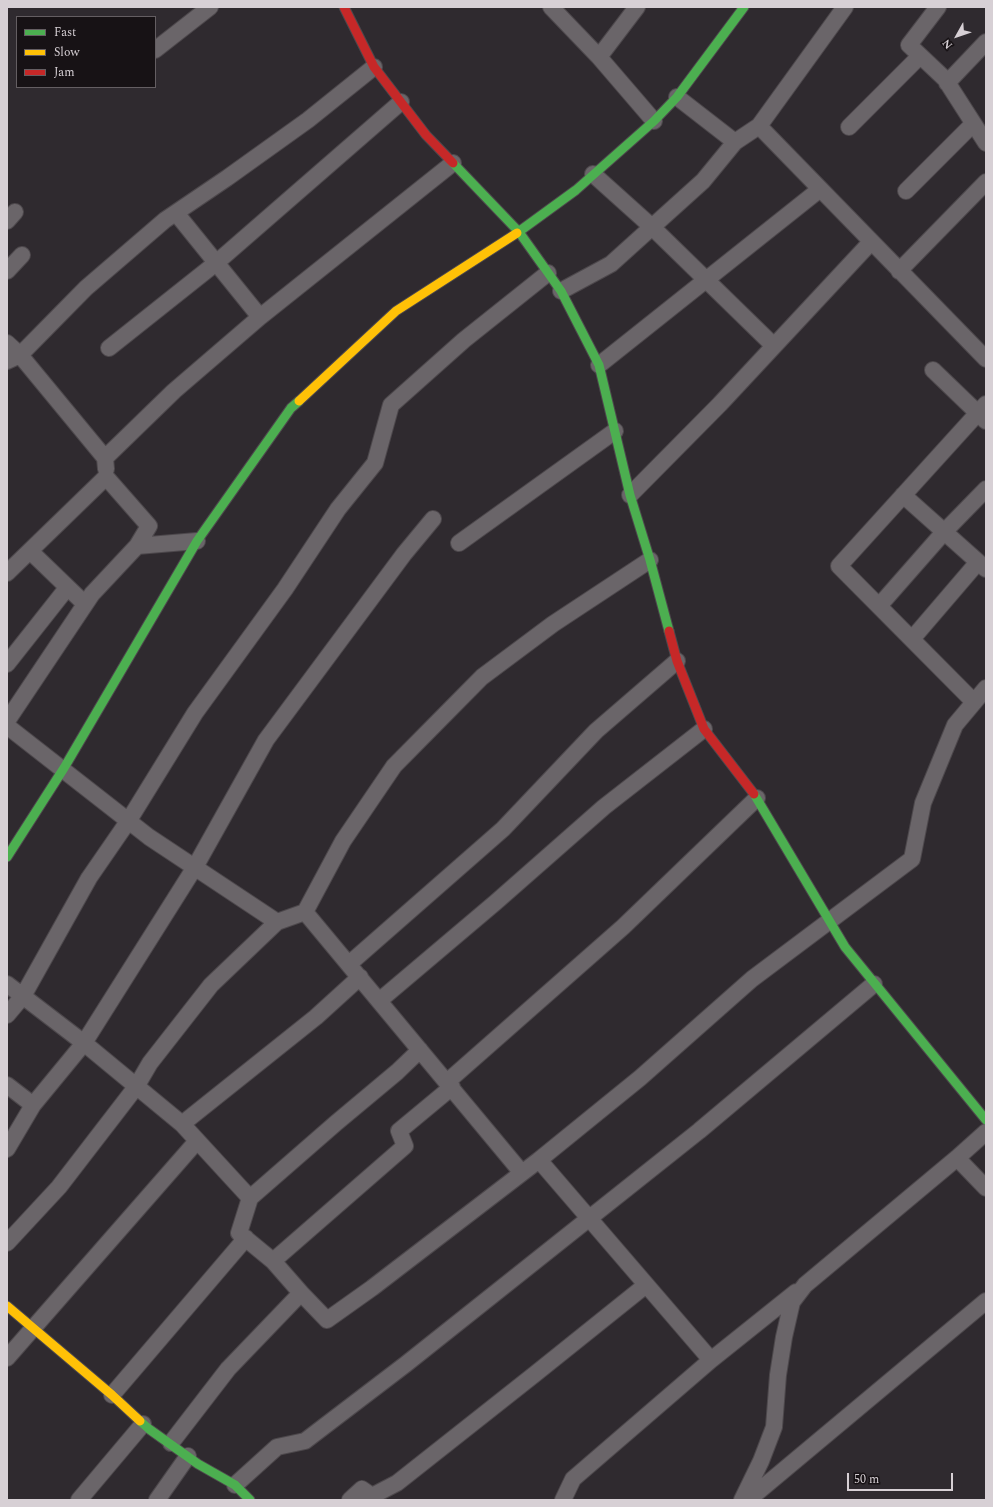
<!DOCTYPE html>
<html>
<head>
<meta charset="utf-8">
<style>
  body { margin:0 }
  #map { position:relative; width:993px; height:1507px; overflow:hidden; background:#2f2a2f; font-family:Spectral,serif }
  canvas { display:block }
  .frame { position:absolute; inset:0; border:8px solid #d7d0d5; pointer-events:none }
  .legend { position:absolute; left:16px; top:16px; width:140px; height:72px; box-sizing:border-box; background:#171215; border:1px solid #645e62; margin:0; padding:5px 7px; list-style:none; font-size:12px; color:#d7d0d5 }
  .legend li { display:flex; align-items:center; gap:8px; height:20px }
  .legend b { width:20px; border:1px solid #645e62 }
  .north { position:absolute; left:937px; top:16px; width:40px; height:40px; -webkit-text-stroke:3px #171215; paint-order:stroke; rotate:230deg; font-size:11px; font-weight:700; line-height:16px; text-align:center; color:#d7d0d5 }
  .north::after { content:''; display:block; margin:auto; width:14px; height:18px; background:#d7d0d5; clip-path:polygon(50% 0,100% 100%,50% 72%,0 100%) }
  .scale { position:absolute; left:847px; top:1473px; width:106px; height:18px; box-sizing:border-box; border:2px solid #d7d0d5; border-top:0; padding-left:5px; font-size:12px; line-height:14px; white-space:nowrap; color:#d7d0d5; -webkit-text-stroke:3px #171215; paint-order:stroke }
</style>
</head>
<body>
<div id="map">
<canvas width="993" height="1507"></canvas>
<div class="frame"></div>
<ul class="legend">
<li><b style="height:5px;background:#4caf50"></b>Fast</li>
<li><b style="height:5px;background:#ffc107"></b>Slow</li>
<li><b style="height:5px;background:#c62828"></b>Jam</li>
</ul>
<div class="north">N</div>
<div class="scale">50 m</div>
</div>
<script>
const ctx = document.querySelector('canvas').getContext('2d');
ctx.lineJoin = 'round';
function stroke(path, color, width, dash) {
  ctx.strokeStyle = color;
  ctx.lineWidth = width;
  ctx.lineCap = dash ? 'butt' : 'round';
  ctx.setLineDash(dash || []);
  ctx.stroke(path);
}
const street = new Path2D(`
  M551,7L599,57L654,121
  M938,7L909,45L945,79L986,143
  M155,50L210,7
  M599,57L637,7
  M947,83L986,42
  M677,97L735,142L759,126L986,359
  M759,126L845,7
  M849,127L920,56
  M593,174L652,227L774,346
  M906,191L973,124
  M176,213L260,317
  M7,221L15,212
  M7,271L22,255
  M899,271L986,182
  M561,291L611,264L703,181L735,142
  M7,343L20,355L105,458L106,469
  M109,348L216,263L401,102
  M7,361L20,355L86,288L165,220L227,178L308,120L374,67
  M599,365L819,190
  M933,370L986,421
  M105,458L174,391L260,317L453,163
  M630,495L720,404L871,242
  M903,495L986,569
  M459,543L615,431
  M30,551L85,604
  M7,573L106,477L149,526L137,546
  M879,606L944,532L986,489
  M912,639L978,562
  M7,664L67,588
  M974,702L839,566L986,404
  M7,721L92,594L137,546L197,541
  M7,726L149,837L277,922L305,912L522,1173L539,1160L711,1360
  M305,912L343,841L394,766L482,677L553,624L650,560
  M349,964L503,829L596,731L677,661
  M7,984L84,1043L182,1124L250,1198
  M379,1001L496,902L604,807L704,729
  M7,1015L23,996L89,878L129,820L195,713L285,589L338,509L375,463L391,405L464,340L548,273
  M447,1082L623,927L757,798
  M7,1085L33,1105
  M182,1124L316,1017L360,977
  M7,1149L33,1105L84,1043L195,867L266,740L404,554L433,519
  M957,1158L986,1188
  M539,1160L640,1078L752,979L912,859L923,803L955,725L986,688
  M7,1243L59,1187L136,1087L150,1063L211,985L277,922
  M273,1261L239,1233L250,1198L336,1123L397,1072L420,1050
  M301,1293L273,1261L405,1146L399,1131L452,1087
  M7,1358L197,1141
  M112,1395L246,1238
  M171,1443L228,1369L301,1293L327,1320L372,1288L522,1173
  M235,1485L277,1447L305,1441L406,1364L699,1131L874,984
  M79,1500L143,1424
  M157,1500L188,1456
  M350,1500L362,1489L372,1496L397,1483L535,1374L646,1285
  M563,1500L573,1479L711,1360L796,1292
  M742,1500L761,1461L774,1427L778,1375L784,1337L792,1302L805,1285L957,1158L986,1132
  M748,1500L986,1301`);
const fast = new Path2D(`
  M453,163L519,232L561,291L599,365L630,495L650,560L669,631
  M517,233L576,190L654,121L677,97L744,7
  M754,794L845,947L986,1120
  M7,857L64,768L197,541L291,408L299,401
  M140,1421L149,1429L198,1464L235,1485L250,1500`);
const slow = new Path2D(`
  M299,401L396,311L517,233
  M7,1306L112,1395L140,1421`);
const jam = new Path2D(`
  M344,7L374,67L426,135L453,163
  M669,631L677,661L704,729L754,794`);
stroke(street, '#4d484c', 18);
stroke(fast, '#4d484c', 11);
stroke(slow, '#4d484c', 11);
stroke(jam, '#4d484c', 11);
stroke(street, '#6a6569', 16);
stroke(fast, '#4caf50', 9);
stroke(slow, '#ffc107', 9);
stroke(jam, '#c62828', 9);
</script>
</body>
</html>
